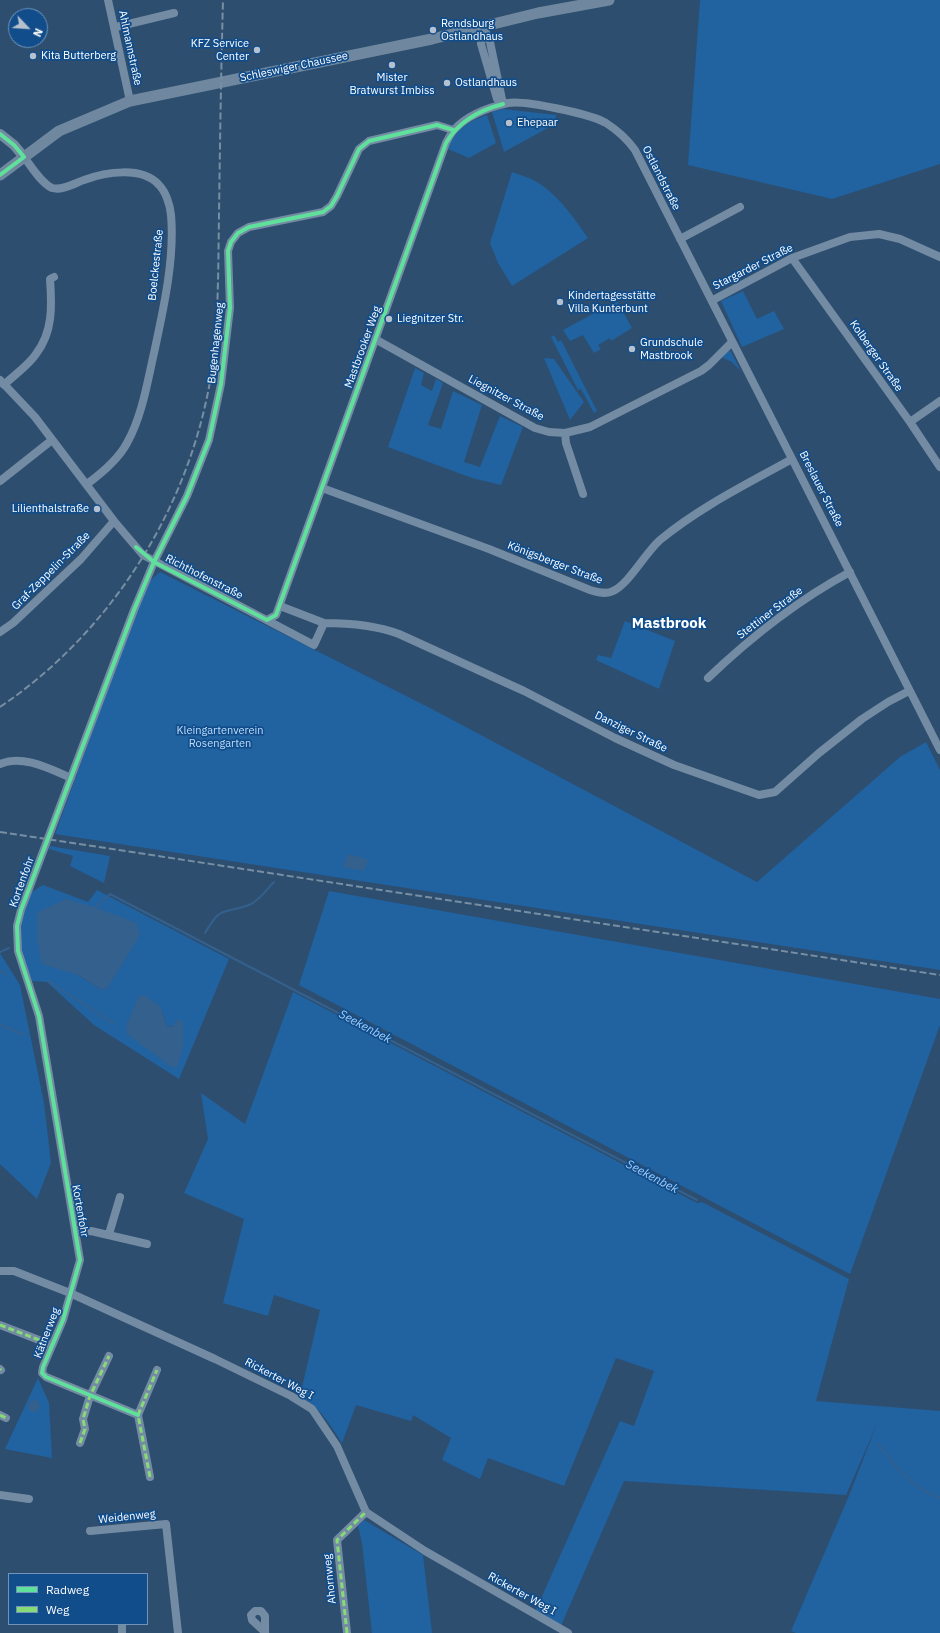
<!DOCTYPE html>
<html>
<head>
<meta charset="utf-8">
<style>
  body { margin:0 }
  #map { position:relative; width:940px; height:1633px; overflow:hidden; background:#2d4e6f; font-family:"IBM Plex Sans",sans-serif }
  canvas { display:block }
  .legend { position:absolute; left:8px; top:1573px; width:140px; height:52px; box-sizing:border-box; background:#114d8b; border:1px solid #7094b9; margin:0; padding:5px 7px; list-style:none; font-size:12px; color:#fff }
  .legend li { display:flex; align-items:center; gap:8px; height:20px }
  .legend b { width:20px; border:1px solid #7094b9 }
  .north { position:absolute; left:8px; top:8px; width:40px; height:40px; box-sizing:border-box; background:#114d8b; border:1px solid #7094b9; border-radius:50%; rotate:115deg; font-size:11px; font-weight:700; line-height:16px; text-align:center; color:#fff }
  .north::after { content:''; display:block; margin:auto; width:14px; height:18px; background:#b6c1cd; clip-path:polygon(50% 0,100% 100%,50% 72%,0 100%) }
</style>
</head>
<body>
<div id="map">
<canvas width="940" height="1633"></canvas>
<ul class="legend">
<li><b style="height:5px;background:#60e19b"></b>Radweg</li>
<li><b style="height:5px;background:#86db77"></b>Weg</li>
</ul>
<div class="north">N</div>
</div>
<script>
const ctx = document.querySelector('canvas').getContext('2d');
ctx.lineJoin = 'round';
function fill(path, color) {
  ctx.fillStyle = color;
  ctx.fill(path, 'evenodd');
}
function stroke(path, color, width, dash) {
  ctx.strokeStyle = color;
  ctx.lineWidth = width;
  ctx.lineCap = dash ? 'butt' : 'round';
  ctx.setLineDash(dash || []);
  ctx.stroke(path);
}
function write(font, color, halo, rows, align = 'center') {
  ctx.font = font + ' "IBM Plex Sans",sans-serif';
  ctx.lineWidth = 3.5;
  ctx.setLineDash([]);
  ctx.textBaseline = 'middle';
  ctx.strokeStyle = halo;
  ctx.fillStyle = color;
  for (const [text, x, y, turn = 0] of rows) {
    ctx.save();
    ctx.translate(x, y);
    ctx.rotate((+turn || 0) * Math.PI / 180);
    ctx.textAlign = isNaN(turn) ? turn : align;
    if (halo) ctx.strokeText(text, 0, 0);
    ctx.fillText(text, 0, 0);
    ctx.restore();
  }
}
fill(new Path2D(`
  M700,0H940V164L832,199L688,165Z
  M503,109L556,115L555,124L504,152L492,112Z
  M487,115L496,143L469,158L448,149C454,130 469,121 487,115Z
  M512,172C519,175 529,177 535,181C558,194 574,218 588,238L512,286L498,263L490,243Z
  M743,291L757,319L774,311L784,329L742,347L721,301Z
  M617,301L632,328L611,341L610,338L598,345L601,349L594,353L583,335L570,341L563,330Z
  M554,335L558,342L561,340L597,411L594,413L581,389L578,390L551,337Z
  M730,350L741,371L732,362L721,357L726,352Z
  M544,358L554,359L584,402L570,420Z
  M415,368L424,373L421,385L432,391L436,379L443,383L428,425L441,429L453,391L482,405L464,462L480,467L500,416L523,427L501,485L472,478L388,447Z
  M160,572L432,709L757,882L900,757L926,742L940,770V970L55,834L146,584Z
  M625,621L675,641L659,689L596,660L598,655L611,658Z
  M50,846L110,856L104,883L70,866L73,856L49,849Z
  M43,885L88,902L97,890L229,959L179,1079L94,1025L47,982L32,981L20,951V927L30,893ZM78,975L108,987L102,990ZM160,1006L167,1026L172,1027L176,1024L173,1068Z
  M329,891L940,999V1025L850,1274L299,985Z
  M0,953L20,985L44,1103L51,1163L37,1199L0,1164Z
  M293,992L697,1203L702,1202L849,1279L816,1401L940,1411V1633H796L791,1631L848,1498L877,1424L846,1495L624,1481L560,1628L535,1612L620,1421L634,1426L654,1371L616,1358L564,1486L488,1458L480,1479L442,1460L451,1438L413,1415L411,1421L356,1405L342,1443C329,1423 321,1409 300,1396L320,1310L274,1295L268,1316L223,1303L244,1219L184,1193L208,1139L201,1093L245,1124Z
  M38,1378L49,1403L52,1458L5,1449Z
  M364,1520L423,1555L432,1633H372L362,1543L358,1526Z`), '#2162a1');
fill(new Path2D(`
  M348,854L366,859L368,861L364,871L343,867Z
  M66,899L97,908L137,923L140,935L108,987L102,990L78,975L42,964L37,940V912Z
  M144,995L160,1006L167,1026L172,1027L178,1019L183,1022V1047L177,1067L173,1068L127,1034L126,1027L138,997Z
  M28 1406a6 6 0 1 1 12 0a6 6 0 1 1-12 0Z`), '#34608d');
stroke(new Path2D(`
  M94,909L110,894L697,1200
  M205,933C222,904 222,915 249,905C259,901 267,889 274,882
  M0,952L9,948
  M0,970L5,975
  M48,981L113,1023
  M0,1025L25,1035
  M878,1444C894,1465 914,1490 940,1498`), '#34608d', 2);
stroke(new Path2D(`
  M108,0L130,101
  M483,26L481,44L497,99L503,104
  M116,27L174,13
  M484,28L490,42L503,104
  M24,157C31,166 41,183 52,188C62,191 75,183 84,180C105,172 142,166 159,185C166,192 170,205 171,215C175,259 163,311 154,353C147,384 142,416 127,443C118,460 102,473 87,484
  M680,239L740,207
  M792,258L910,422L940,467
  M713,300L792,258L850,237L879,234L900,239L940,257
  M375,339L535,428L549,432L565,433L590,427L701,371L709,365L732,342
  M0,380L35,417L114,521L143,555L314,645L324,623L280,606
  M4,385C14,375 28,366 36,354C53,332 52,306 50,279L54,277
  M910,422L940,401
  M565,433L566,443L583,494
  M0,481L52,440
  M322,488L489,549L590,590C597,592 606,595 613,591C629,584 645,553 660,540C700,507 747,484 792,459
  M267,620L276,615L446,143C448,139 451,133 454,130C467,115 490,107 508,103C524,100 591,114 606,123C617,130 627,139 635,150L940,750
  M324,623C350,623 375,625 399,634L524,691L615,738L674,765L759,795L775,792L819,753L862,719L888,702L909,691
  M0,632L13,623L81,559L114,521
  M708,678C751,637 798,600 850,572
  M0,764C22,754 50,769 71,778
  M76,1232L91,1231L147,1244
  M109,1234L120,1197
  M0,1271H14L70,1293L215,1359L291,1396L312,1409L337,1446L366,1512L425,1551L568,1633
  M0,1325L52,1345
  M0,1369L1,1370
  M0,1415L6,1418
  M138,1415L46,1377L42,1373L43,1367L63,1320L80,1260L39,1016L18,951L17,926L21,910L134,610L154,562L187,496L209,440L221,384L230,308L228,251L231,242L238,233L249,227L323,212L331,206L337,196L359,149L369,141L437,125L453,130
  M80,1443L85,1429L83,1419L90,1396L109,1356
  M150,1477L138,1415L157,1370
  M0,1495L29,1499
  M90,1531L166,1524L178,1633
  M122,1624V1633
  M265,1632L252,1620L251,1615L255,1611H261L265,1616V1633
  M347,1633L337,1540L366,1512`), '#748ba4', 8);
stroke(new Path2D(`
  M0,134L14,145L24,157`), '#748ba4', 10);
stroke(new Path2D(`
  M0,175L59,131L130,101L432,39L538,13L609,0`), '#6f889f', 11);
stroke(new Path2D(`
  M0,707C108,634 185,515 209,387C219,330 218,273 219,215C220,143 221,72 223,0
  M0,832L940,975`), '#778ea3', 2, [7, 3]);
stroke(new Path2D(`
  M0,1325L52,1345L50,1349
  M0,1369L1,1370
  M0,1415L6,1418
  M80,1443L85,1429L83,1419L90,1396L109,1356
  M150,1477L138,1415L157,1370
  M347,1633L337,1540L366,1512`), '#86db77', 3, [6, 3]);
stroke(new Path2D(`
  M0,134L14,145L24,157L0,175
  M136,547L154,562L267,620L276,615L446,143C458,122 480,110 503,104
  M138,1415L46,1377L42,1373L43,1367L63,1320L80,1260L39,1016L18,951L17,926L21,910L134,610L154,562L187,496L209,440L221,384L230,308L228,251L231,242L238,233L249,227L323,212L331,206L337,196L359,149L369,141L437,125L453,130`), '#60e19b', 4);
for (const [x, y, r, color] of [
  [433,30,4,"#b6c1cd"],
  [257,50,4,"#b6c1cd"],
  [33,56,4,"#b6c1cd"],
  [392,65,4,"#b6c1cd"],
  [447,83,4,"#b6c1cd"],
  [509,123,4,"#b6c1cd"],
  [560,302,4,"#b6c1cd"],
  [389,319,4,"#b6c1cd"],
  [632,349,4,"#b6c1cd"],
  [97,509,4,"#b6c1cd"]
]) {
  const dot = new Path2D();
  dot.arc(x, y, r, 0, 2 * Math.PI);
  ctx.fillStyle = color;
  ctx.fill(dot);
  stroke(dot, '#114d8b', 1.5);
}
write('11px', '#fff', '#114d8b', [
  ["Rendsburg",441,24],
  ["Ostlandhaus",441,37],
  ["KFZ Service",249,44,"right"],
  ["Center",249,57,"right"],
  ["Kita Butterberg",41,56],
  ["Mister",392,78,"center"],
  ["Bratwurst Imbiss",392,91,"center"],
  ["Ostlandhaus",455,83],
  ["Ehepaar",517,123],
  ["Kindertagesstätte",568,296],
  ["Villa Kunterbunt",568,309],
  ["Liegnitzer Str.",397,319],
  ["Grundschule",640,343],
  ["Mastbrook",640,356],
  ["Lilienthalstraße",89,509,"right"]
], 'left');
write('11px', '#fff', '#114d8b', [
  ["Ahlmannstraße",130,48,78],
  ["Schleswiger Chaussee",294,67,-12],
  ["Ostlandstraße",661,178,63],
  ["Boelckestraße",156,265,-84],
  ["Stargarder Straße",753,267,-27],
  ["Bugenhagenweg",216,343,-84],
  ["Mastbrooker Weg",363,347,-70],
  ["Kolberger Straße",876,356,55],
  ["Liegnitzer Straße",506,398,28],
  ["Breslauer Straße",821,489,63],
  ["Königsberger Straße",555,563,21],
  ["Graf-Zeppelin-Straße",51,571,-45],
  ["Richthofenstraße",204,577,27],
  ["Stettiner Straße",770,613,-37],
  ["Danziger Straße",631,732,26],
  ["Kortenfohr",22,882,-70],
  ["Kortenfohr",80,1211,80],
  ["Kätnerweg",47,1333,-69],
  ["Rickerter Weg I",279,1379,28],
  ["Weidenweg",127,1517,-6],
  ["Ahornweg",330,1579,-96],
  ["Rickerter Weg I",522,1594,29]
]);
write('11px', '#bedefd', '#114d8b', [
  ["Kleingartenverein",220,731],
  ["Rosengarten",220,744]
]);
write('italic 12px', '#a3cff9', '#114d8b', [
  ["Seekenbek",365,1027,28],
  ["Seekenbek",652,1177,28]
]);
write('bold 15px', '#fff', '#114d8b', [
  ["Mastbrook",669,624]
]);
</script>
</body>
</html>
